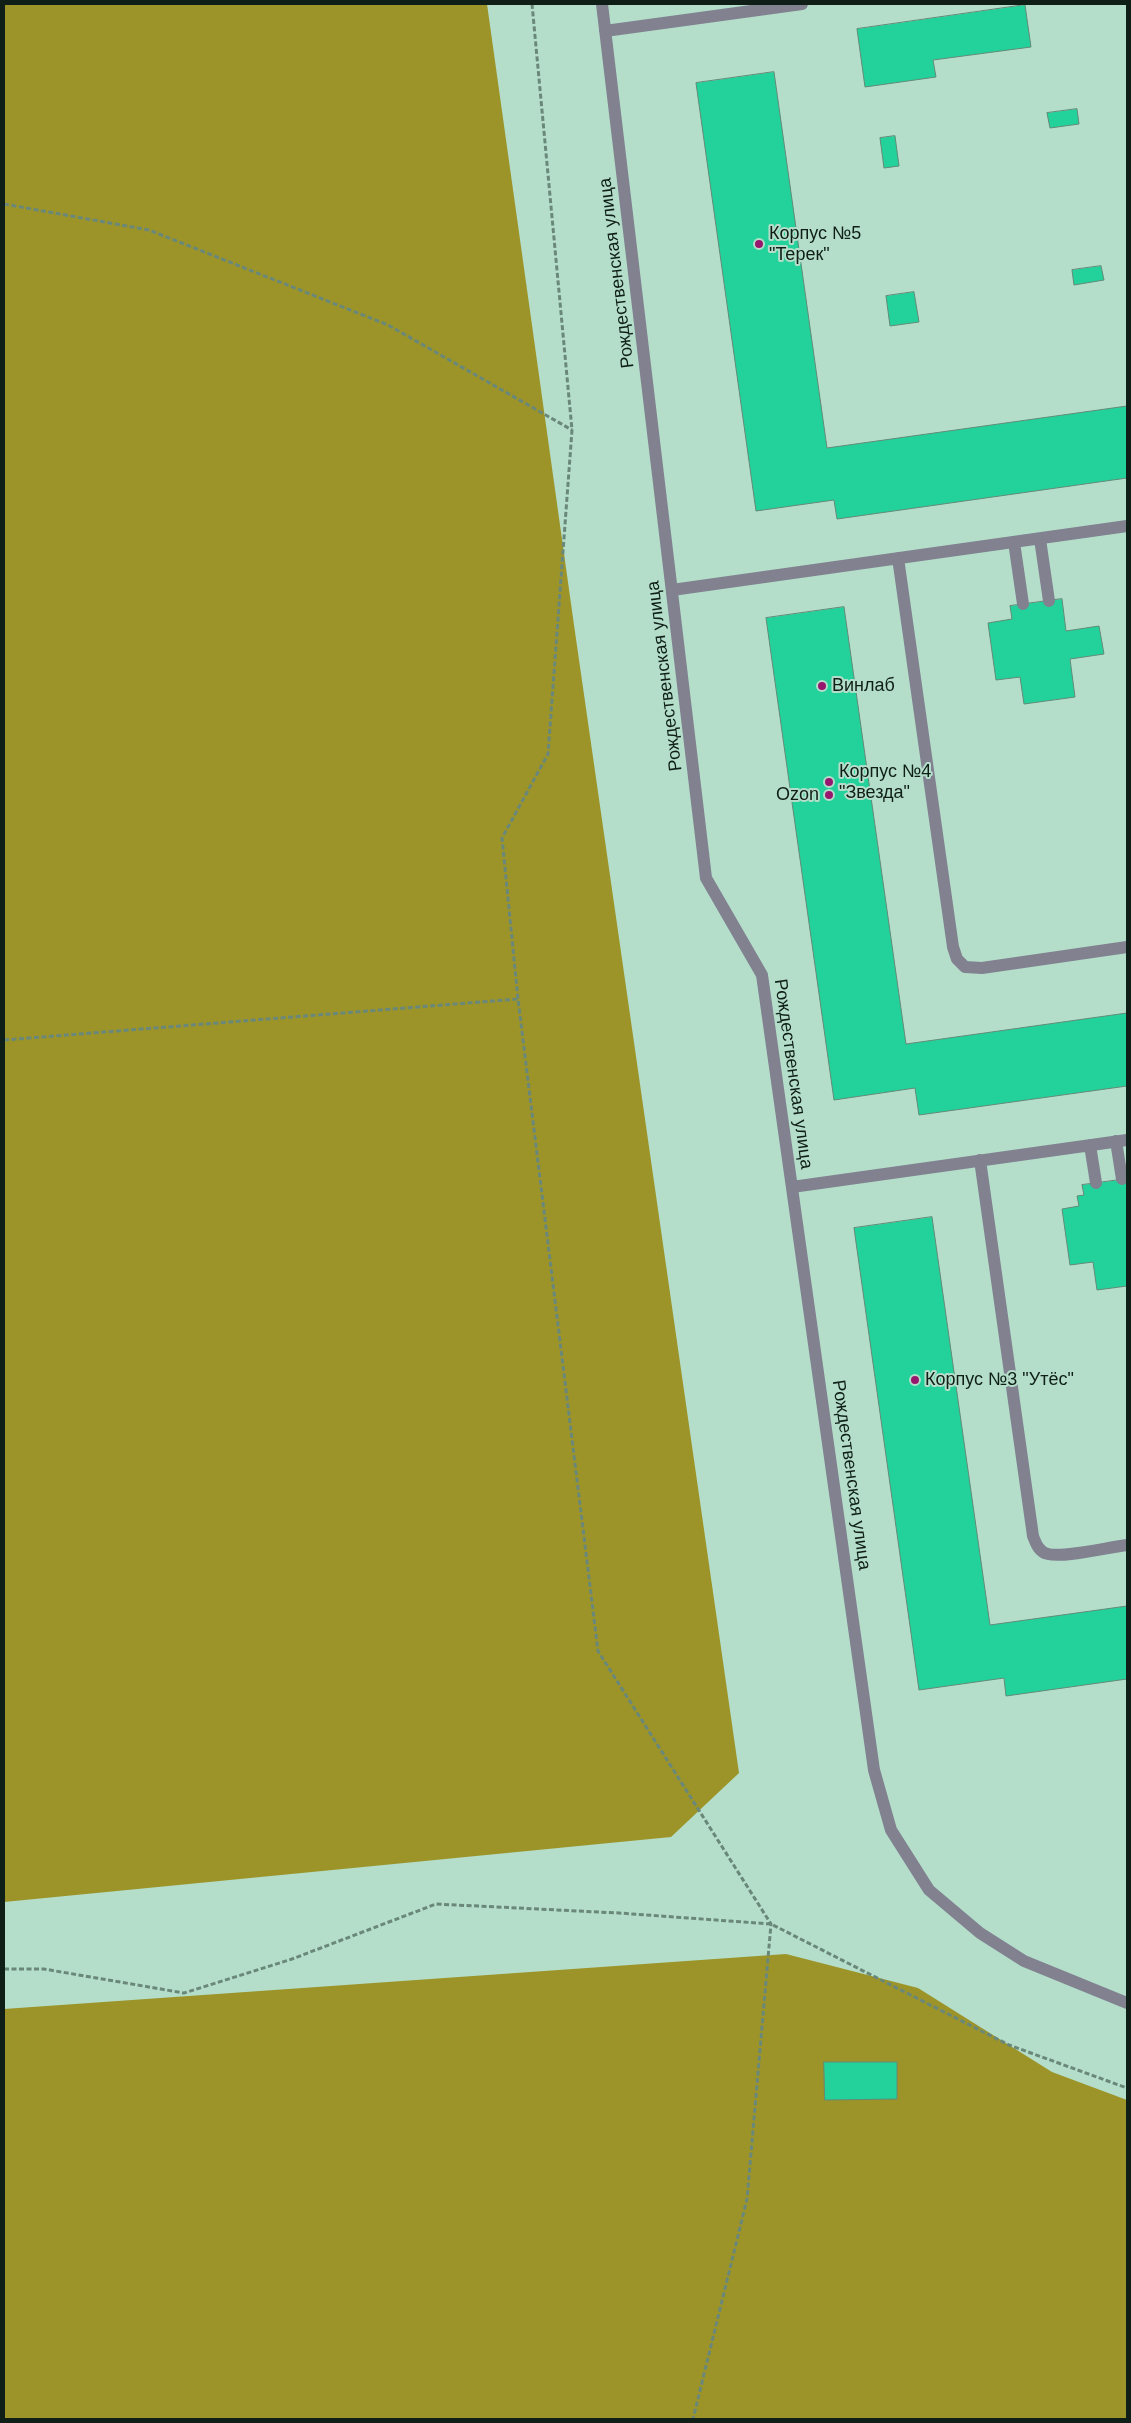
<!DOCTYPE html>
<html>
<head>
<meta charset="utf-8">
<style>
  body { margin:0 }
  #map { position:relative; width:1131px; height:2423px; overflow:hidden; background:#b4deca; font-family:Arial,sans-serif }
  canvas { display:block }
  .frame { position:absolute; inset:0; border:5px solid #0f1f18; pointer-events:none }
</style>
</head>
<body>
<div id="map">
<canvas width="1131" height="2423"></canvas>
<div class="frame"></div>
</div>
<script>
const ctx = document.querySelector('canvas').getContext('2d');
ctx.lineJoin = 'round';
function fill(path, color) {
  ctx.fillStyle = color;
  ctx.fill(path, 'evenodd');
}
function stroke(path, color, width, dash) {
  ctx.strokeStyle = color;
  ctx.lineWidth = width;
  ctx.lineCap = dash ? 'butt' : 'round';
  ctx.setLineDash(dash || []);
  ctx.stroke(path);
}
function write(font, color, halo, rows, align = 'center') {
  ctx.font = font + ' Arial,sans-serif';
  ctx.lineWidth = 4;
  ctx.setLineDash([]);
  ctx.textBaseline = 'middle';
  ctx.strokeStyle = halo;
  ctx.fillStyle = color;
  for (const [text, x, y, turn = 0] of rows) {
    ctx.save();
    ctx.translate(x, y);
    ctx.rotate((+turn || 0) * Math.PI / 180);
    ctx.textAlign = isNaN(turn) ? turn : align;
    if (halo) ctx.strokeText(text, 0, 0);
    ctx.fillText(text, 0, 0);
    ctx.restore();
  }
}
fill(new Path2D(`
  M4,4H487L574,625L739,1773L671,1837L4,1902Z
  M786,1954L918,1988L1052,2072L1127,2100V2419H4V2009Z`), '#9c9429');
const building = new Path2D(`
  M1025,5L1031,47L933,60L936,77L865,87L857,29Z
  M774,72L827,448L1127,406V478L837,519L834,500L756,511L696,83Z
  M1077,109L1079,124L1050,128L1047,113Z
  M895,136L899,166L884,168L880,138Z
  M1101,266L1104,280L1074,285L1072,270Z
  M914,292L919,322L890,326L886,296Z
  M1062,599L1066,631L1099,626L1104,654L1070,659L1075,697L1024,704L1020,677L996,680L988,623L1012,619L1010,606Z
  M844,607L906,1044L1127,1013V1086L919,1115L915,1088L834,1100L766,618Z
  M1127,1179V1286L1097,1290L1093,1262L1070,1265L1062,1209L1079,1206L1077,1196L1084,1195L1082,1185Z
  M932,1217L990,1625L1127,1606V1679L1006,1696L1004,1678L919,1690L854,1228Z
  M824,2062H897V2099L825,2100Z`);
fill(building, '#22d29a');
stroke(building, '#628a78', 1);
stroke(new Path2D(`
  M532,4L572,430L548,754L502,838L518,999L598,1651L771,1924L747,2199L693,2419
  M4,204L149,230L388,325L572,430
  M4,1040L518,999
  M4,1969H44L184,1993L292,1959L436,1904L619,1913L771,1924L1009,2045L1127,2088`), '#6a887a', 3, [5, 2.5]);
stroke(new Path2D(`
  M602,4L706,878L762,975L874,1770L891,1830L929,1890L980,1933L1024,1961L1127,2003
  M605,31L802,4
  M1040,539L1049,601
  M1014,542L1023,604
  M898,558L953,947L957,959L965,967L982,968L1127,947
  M672,590L1127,526
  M1116,1141L1122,1179
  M1090,1145L1096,1183
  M980,1160L1033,1536C1036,1544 1039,1552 1048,1554C1064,1558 1109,1547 1127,1545
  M792,1187L1127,1140`), '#818190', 12);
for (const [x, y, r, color] of [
  [759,244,5,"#97176f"],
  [822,686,5,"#97176f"],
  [829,782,5,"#97176f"],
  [829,795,5,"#97176f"],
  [915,1380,5,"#97176f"]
]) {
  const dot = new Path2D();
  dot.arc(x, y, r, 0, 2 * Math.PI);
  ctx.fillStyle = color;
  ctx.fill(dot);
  stroke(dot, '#b4deca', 2);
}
write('18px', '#0f1f18', '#b4deca', [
  ["Корпус №5",769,234],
  ["\"Терек\"",769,255],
  ["Винлаб",832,686],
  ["Корпус №4",839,772],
  ["\"Звезда\"",839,793],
  ["Ozon",819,795,"right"],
  ["Корпус №3 \"Утёс\"",925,1380]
], 'left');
write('18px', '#0f1f18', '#b4deca', [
  ["Рождественская улица",617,273,-97],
  ["Рождественская улица",665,676,-97],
  ["Рождественская улица",793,1074,82],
  ["Рождественская улица",851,1475,82]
]);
</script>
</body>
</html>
